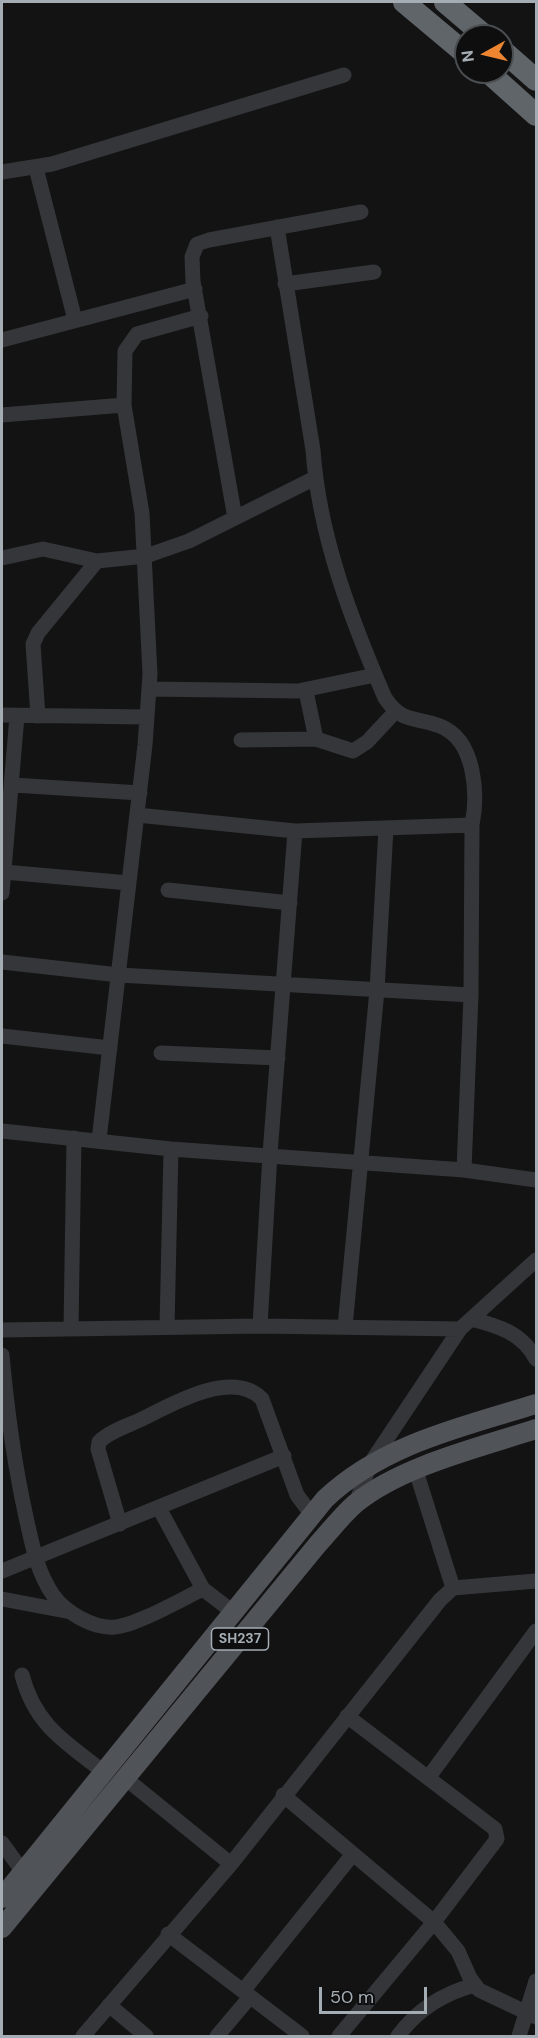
<!DOCTYPE html>
<html>
<head>
<meta charset="utf-8">
<style>
  body { margin:0 }
  #map { position:relative; width:538px; height:2038px; overflow:hidden; background:#131314; font-family:"DM Sans",sans-serif }
  canvas { display:block }
  .frame { position:absolute; inset:0; border:3px solid #a4adb4; pointer-events:none }
  .north { position:absolute; left:454px; top:24px; width:60px; height:60px; box-sizing:border-box; background:#0e0e0f; border:2px solid #4a4e51; border-radius:50%; rotate:262deg; font-size:16px; font-weight:700; line-height:24px; text-align:center; color:#a4adb4 }
  .north::after { content:''; display:block; margin:auto; width:21px; height:27px; background:#ee8631; clip-path:polygon(50% 0,100% 100%,50% 72%,0 100%) }
  .scale { position:absolute; left:319px; top:1987px; width:108px; height:27px; box-sizing:border-box; border:3px solid #a4adb4; border-top:0; padding-left:8px; font-size:18px; line-height:21px; white-space:nowrap; color:#a4adb4; -webkit-text-stroke:4px #0e0e0f; paint-order:stroke }
</style>
</head>
<body>
<div id="map">
<canvas width="538" height="2038"></canvas>
<div class="frame"></div>
<div class="north">N</div>
<div class="scale">50 m</div>
</div>
<script>
const ctx = document.querySelector('canvas').getContext('2d');
ctx.lineJoin = 'round';
function stroke(path, color, width, dash) {
  ctx.strokeStyle = color;
  ctx.lineWidth = width;
  ctx.lineCap = dash ? 'butt' : 'round';
  ctx.setLineDash(dash || []);
  ctx.stroke(path);
}
function write(font, color, halo, rows, align = 'center') {
  ctx.font = font + ' "DM Sans",sans-serif';
  ctx.lineWidth = 6;
  ctx.setLineDash([]);
  ctx.textBaseline = 'middle';
  ctx.strokeStyle = halo;
  ctx.fillStyle = color;
  for (const [text, x, y, turn = 0] of rows) {
    ctx.save();
    ctx.translate(x, y);
    ctx.rotate((+turn || 0) * Math.PI / 180);
    ctx.textAlign = isNaN(turn) ? turn : align;
    if (halo) ctx.strokeText(text, 0, 0);
    ctx.fillText(text, 0, 0);
    ctx.restore();
  }
}
stroke(new Path2D(`
  M36,168L75,320
  M2,172L52,164L344,75
  M277,227L313,450C319,536 351,619 385,698C403,724 414,716 440,726C476,740 478,795 472,825L471,995L464,1170
  M285,284L374,272
  M2,340L195,289
  M2,415L124,405
  M235,518L193,281L192,257L197,244L209,240L361,212
  M2,558L43,549L97,561L146,556L189,541L315,478
  M149,689L298,691L375,675
  M306,691L316,739
  M2,715L147,717
  M38,716L33,644L38,633L97,561
  M241,740L316,739L353,751L367,742L395,712
  M13,785L140,793
  M137,815L295,831L472,825
  M4,872L129,883
  M168,890L290,903
  M2,893L17,716
  M2,962L119,975L471,995
  M2,1036L110,1048
  M161,1053L278,1058
  M2,1131L171,1149L464,1170L536,1180
  M99,1140L145,745L150,674L142,513L124,405L125,351L137,334L201,316
  M471,1319C499,1326 522,1333 536,1359
  M260,1326L270,1154L295,831
  M167,1327L171,1149
  M345,1327L377,990L386,828
  M71,1329L74,1138
  M2,1330L260,1326L460,1329
  M2,1355C7,1411 14,1463 26,1517C32,1544 37,1572 53,1595C65,1612 93,1629 115,1627C135,1626 182,1599 203,1589
  M416,1471L453,1588
  M356,1503L370,1464L460,1329L536,1260
  M159,1508L203,1589L233,1612
  M120,1524L98,1449L99,1442C108,1432 127,1426 140,1420C171,1405 232,1368 262,1399L297,1495L312,1515
  M2,1571L284,1456
  M2,1599L71,1612
  M22,1675C35,1725 65,1742 104,1772
  M125,1778L231,1864
  M428,1778L536,1631
  M283,1795L434,1922L458,1951L470,1978L479,1990L536,2017
  M2,1843L23,1872
  M168,1934L302,2036
  M243,1991L353,1854
  M109,2005L146,2036
  M83,2036L231,1864L440,1600L453,1588L536,1581
  M217,2036L250,1997
  M339,2036L434,1922L497,1839L495,1829L347,1716
  M398,2036C417,2010 444,1993 475,1985
  M519,2036L536,1981`), '#343639', 15);
stroke(new Path2D(`
  M2,1898L325,1499C383,1444 462,1427 536,1404
  M2,1928L318,1544C330,1531 342,1515 356,1503C401,1466 481,1447 536,1429`), '#505358', 20);
stroke(new Path2D(`
  M404,2L466,54
  M445,2L485,36
  M502,50L536,80
  M488,72L536,115`), '#60656a', 22);
for (const [x, y, w] of [
  [240,1639,57]
]) {
  const box = new Path2D();
  box.roundRect(x - w / 2, y - 11, w, 22, 4.5);
  ctx.fillStyle = '#0e0e0f';
  ctx.fill(box);
  stroke(box, '#a4adb4', 1.5);
}
write('bold 14px', '#a4adb4', null, [
  ["SH237",240,1639]
]);
</script>
</body>
</html>
